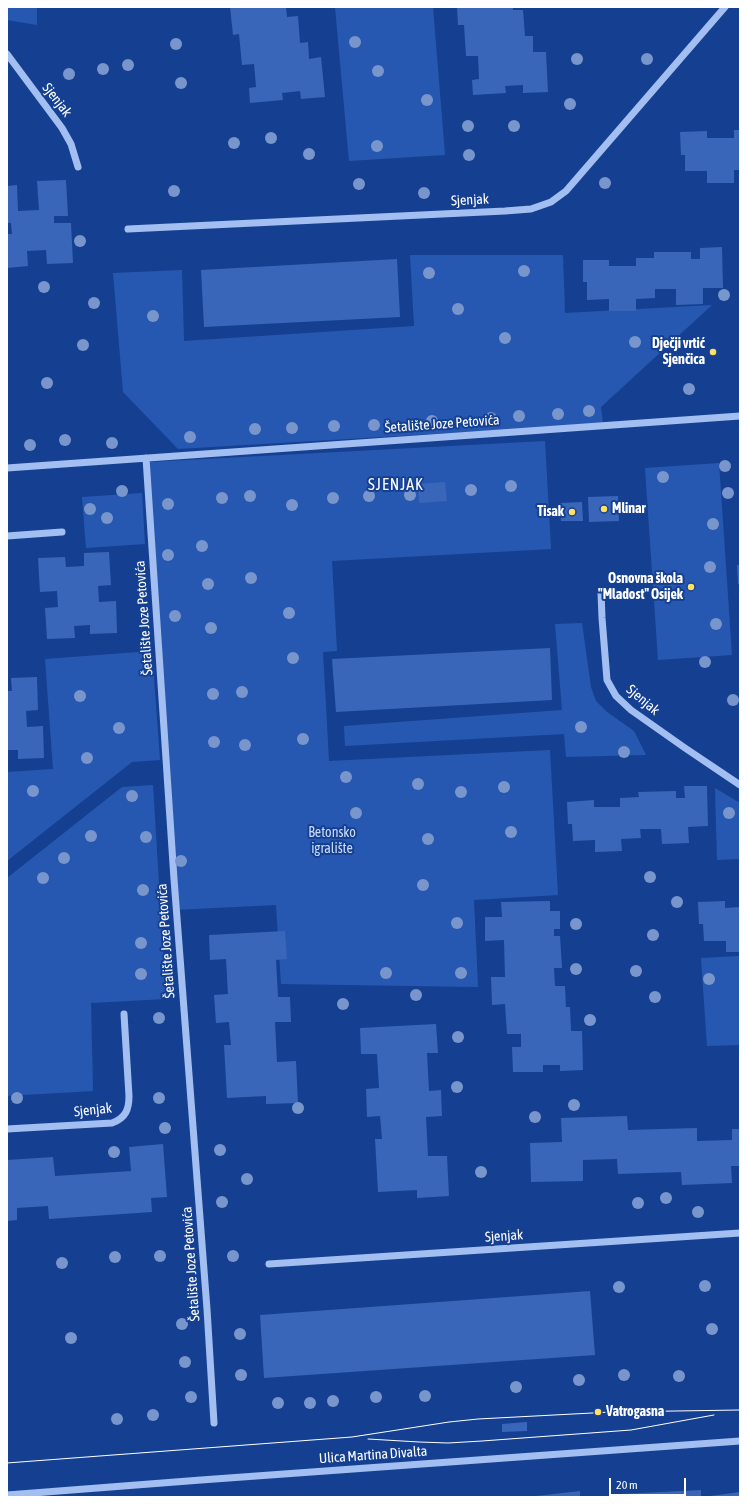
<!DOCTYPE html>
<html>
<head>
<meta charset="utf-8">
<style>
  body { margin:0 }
  #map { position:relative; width:747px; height:1504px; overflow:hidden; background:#154092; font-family:"Asap Condensed",sans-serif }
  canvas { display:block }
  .frame { position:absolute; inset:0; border:8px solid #fff; pointer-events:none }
  .scale { position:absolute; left:609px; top:1478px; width:77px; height:18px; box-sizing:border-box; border:2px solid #fff; border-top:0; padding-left:5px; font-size:12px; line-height:14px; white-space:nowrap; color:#fff; -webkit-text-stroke:3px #154092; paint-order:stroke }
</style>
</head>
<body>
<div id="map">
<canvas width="747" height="1504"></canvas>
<div class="frame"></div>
<div class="scale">20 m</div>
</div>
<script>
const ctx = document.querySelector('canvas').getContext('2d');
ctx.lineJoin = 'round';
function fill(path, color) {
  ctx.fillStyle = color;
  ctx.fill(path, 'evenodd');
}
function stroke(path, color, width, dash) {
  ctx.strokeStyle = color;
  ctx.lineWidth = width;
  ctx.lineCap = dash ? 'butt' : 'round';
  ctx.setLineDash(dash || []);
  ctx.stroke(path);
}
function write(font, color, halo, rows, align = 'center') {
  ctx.font = font + ' "Asap Condensed",sans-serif';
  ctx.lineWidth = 4;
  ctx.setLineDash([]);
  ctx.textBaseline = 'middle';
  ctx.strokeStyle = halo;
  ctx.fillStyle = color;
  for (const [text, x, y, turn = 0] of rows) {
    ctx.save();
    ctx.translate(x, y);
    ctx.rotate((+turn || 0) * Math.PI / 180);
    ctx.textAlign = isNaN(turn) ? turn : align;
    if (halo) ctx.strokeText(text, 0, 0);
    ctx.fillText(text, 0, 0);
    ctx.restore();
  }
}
fill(new Path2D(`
  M7,7H37V25L7,20Z
  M335,7H433L445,155L349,161Z
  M410,255H563L565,313L712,305L601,407L603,424L178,449L123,392L113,273L182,270L184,341L414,326Z
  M545,441L551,549L332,561L337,651L323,652L329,761L550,750L558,895L474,900L478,987L281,984L276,905L174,910L149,462Z
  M719,463L732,655L658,660L645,468Z
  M142,493L145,544L86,548L82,497Z
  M582,623L591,687L596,701L607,712L634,731L646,755L566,757L564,734L345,746L344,726L562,710L555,624Z
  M152,651L160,760L132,762L7,861V772L53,769L45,659Z
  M153,785L166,999L91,1003L93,1091L7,1096V878L122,787Z
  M715,788L740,803V859L717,860Z
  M740,956V1045L707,1046L701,958Z`), '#2758b1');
fill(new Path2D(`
  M230,7H286L287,17L298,16L300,43L308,42L309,59L321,57L325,97L301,99L300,91L282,93L283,100L250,103L249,88L256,87L254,64L242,65L239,34L233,35Z
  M457,7H513V10H523L525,36H533V52H546L548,92L523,93V85L505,86L506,93L473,95L472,80L479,79L478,56H466L464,25H458Z
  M734,130H740V170H734V183H707V171H685V155H681L680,132L707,131V138H734Z
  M66,180L68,216H54V223H71L73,263L47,264L46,250L27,251L28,266L7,268V234H12L11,223H7V186L17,185L18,211L39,210L37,181Z
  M722,247L723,288H703V304L676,305V289H655V298L636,299V311H609V299L587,300V282H583V260H609V266H636V258H654V252H691V259H700V248Z
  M397,259L400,317L204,327L201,270Z
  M445,482L447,501L419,503L418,484Z
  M618,496L619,521L589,522L588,497Z
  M582,502L583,521H561L560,503Z
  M109,552L111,585L98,586L99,602L116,601L117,633L90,634V625L74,626L75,638L47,639L45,608L58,607L57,591L40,592L38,558L65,557L66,567L84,566V553Z
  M737,565H740V584H738Z
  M550,648L552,700L336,712L332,659Z
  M37,677L38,710L26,711L27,727L43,726L44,758L18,759V750H7V691H12L11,678Z
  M684,786H707L708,826L688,827L689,843L662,844L661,829H640L641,838L621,839L622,851L595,852V840L573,841L572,824H568L567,802L594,800V807H620V798L639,797L638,792L676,791V798H685Z
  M550,901V911H560V929H554V936H560L562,968H554L555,986H565L566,1007H570L571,1031H582L583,1070L560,1071V1065H543V1072H513L512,1047H521V1034H507L505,1004L492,1005L491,977H505L504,940L485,941V917H502L501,902Z
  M725,901V908L740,907V952H726V941H704L703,924H699L698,902Z
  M285,931L287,959L276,960L278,997H290L291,1022H275L277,1062L296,1061L298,1103L266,1104V1096L227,1098L224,1045H231L229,1022L216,1023L214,995L228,994L226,959L210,960L209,935Z
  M436,1024L438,1053H427L429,1091L441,1090L442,1116L426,1117L428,1156H447L449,1196L417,1198V1190L378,1192L375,1139H382L380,1116L367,1117L366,1089L379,1088L377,1054H361L360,1028Z
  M627,1116L628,1130L697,1128V1141L732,1140V1129H740V1166H731L732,1183L682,1185L681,1172L618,1174L617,1159L583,1160V1181L531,1182L530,1143L562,1142L561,1118Z
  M163,1144L167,1197L151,1198L152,1212L49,1219L48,1206L17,1208V1220L7,1221V1160L53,1157L55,1176L131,1171L129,1147Z
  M590,1291L595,1355L264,1378L260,1315Z
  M527,1422V1431L502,1432V1424Z
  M701,1490V1497H622L621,1494Z
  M580,1491V1497H536V1496Z
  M740,1492V1497H710V1496Z`), '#3966b9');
stroke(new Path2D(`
  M7,54L62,128L71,144L78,167
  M128,229L505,211L531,209L551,202L566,191L725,7
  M146,458L174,879L207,1309L214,1423
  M7,468L740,416
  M7,536L62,532
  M601,592L602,618L607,680L616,696L631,710L685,748L740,785
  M7,1129L112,1123C126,1118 129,1109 129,1096L124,1014
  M269,1264L740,1233
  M7,1495L201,1480L740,1441`), '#a3bff1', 7);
stroke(new Path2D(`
  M368,1439L419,1442L448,1443L482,1441L631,1430L714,1415
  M7,1463L352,1437L449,1422L478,1419L611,1412L740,1410`), '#fff', 1);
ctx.fillStyle = '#7996cc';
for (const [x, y] of [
  [355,42],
  [176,44],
  [577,59],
  [647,59],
  [128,65],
  [103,69],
  [378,71],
  [69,74],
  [181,83],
  [427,100],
  [570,104],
  [468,126],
  [514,126],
  [271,138],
  [234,143],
  [377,146],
  [309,154],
  [469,155],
  [605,183],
  [359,184],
  [174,191],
  [424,193],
  [80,241],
  [524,271],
  [429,273],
  [44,287],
  [724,295],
  [94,303],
  [458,309],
  [153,316],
  [505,338],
  [635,342],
  [83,345],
  [47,383],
  [689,389],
  [589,411],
  [558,414],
  [519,416],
  [491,418],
  [432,421],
  [374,425],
  [334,426],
  [292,428],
  [255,429],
  [190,437],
  [65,440],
  [112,443],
  [30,445],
  [725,466],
  [663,477],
  [511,486],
  [471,490],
  [122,491],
  [728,493],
  [410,495],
  [250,496],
  [369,496],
  [222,498],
  [333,498],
  [168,504],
  [292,505],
  [90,509],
  [107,518],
  [713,524],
  [202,546],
  [168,555],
  [710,567],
  [251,578],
  [208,584],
  [289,613],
  [175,616],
  [716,624],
  [211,628],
  [293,658],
  [705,662],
  [242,692],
  [213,694],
  [80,696],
  [733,700],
  [581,727],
  [119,728],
  [303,739],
  [214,742],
  [245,745],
  [624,752],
  [87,758],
  [346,777],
  [418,784],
  [504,787],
  [33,791],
  [461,792],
  [132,796],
  [356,813],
  [729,813],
  [511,832],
  [91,836],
  [146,837],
  [428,839],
  [64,858],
  [181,861],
  [650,877],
  [43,878],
  [423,885],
  [143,890],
  [677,902],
  [457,923],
  [576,924],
  [653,935],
  [141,943],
  [576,969],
  [636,971],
  [386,973],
  [461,973],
  [141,974],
  [709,979],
  [416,995],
  [655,997],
  [343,1004],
  [159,1018],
  [590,1020],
  [458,1037],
  [457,1087],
  [17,1098],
  [159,1098],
  [574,1105],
  [298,1108],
  [535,1117],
  [165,1128],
  [220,1150],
  [114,1152],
  [481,1172],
  [247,1179],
  [666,1198],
  [222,1202],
  [638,1203],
  [698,1212],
  [160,1256],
  [233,1256],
  [115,1257],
  [62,1263],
  [705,1286],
  [619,1287],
  [182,1324],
  [712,1329],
  [240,1334],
  [71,1338],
  [185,1362],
  [241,1375],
  [624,1375],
  [679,1376],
  [579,1380],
  [516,1387],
  [425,1396],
  [191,1397],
  [376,1397],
  [333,1401],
  [278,1403],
  [310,1403],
  [153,1415],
  [117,1419]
]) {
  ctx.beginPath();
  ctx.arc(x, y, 6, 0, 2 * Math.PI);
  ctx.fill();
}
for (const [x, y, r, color] of [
  [713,352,4,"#ffe063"],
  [604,509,4,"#ffe063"],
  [572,512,4,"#ffe063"],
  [691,587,4,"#ffe063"],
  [598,1412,4,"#ffe063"]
]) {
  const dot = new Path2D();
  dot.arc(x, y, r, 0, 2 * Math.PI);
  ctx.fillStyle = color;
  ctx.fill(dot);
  stroke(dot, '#154092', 1.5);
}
write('14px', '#fff', '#154092', [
  ["Sjenjak",57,100,52],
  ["Sjenjak",470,200,-3],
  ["Šetalište Joze Petovića",442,424,-4],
  ["Šetalište Joze Petovića",144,618,-94],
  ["Sjenjak",643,700,40],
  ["Šetalište Joze Petovića",166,941,-94],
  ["Sjenjak",93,1110,-6],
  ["Sjenjak",504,1236,-4],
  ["Šetalište Joze Petovića",191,1264,-94],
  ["Ulica Martina Divalta",373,1455,-4]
]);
write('bold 14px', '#fff', '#154092', [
  ["Dječji vrtić",705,344],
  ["Sjenčica",705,360],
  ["Mlinar",612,509,"left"],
  ["Tisak",564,512],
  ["Osnovna škola",683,579],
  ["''Mladost'' Osijek",683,595],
  ["Vatrogasna",606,1412,"left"]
], 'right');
write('14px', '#cadcfc', '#154092', [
  ["Betonsko",332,833],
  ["igralište",332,849]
]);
ctx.letterSpacing = '1px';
write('16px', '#fff', '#154092', [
  ["SJENJAK",396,485]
]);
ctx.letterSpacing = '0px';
</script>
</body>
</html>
